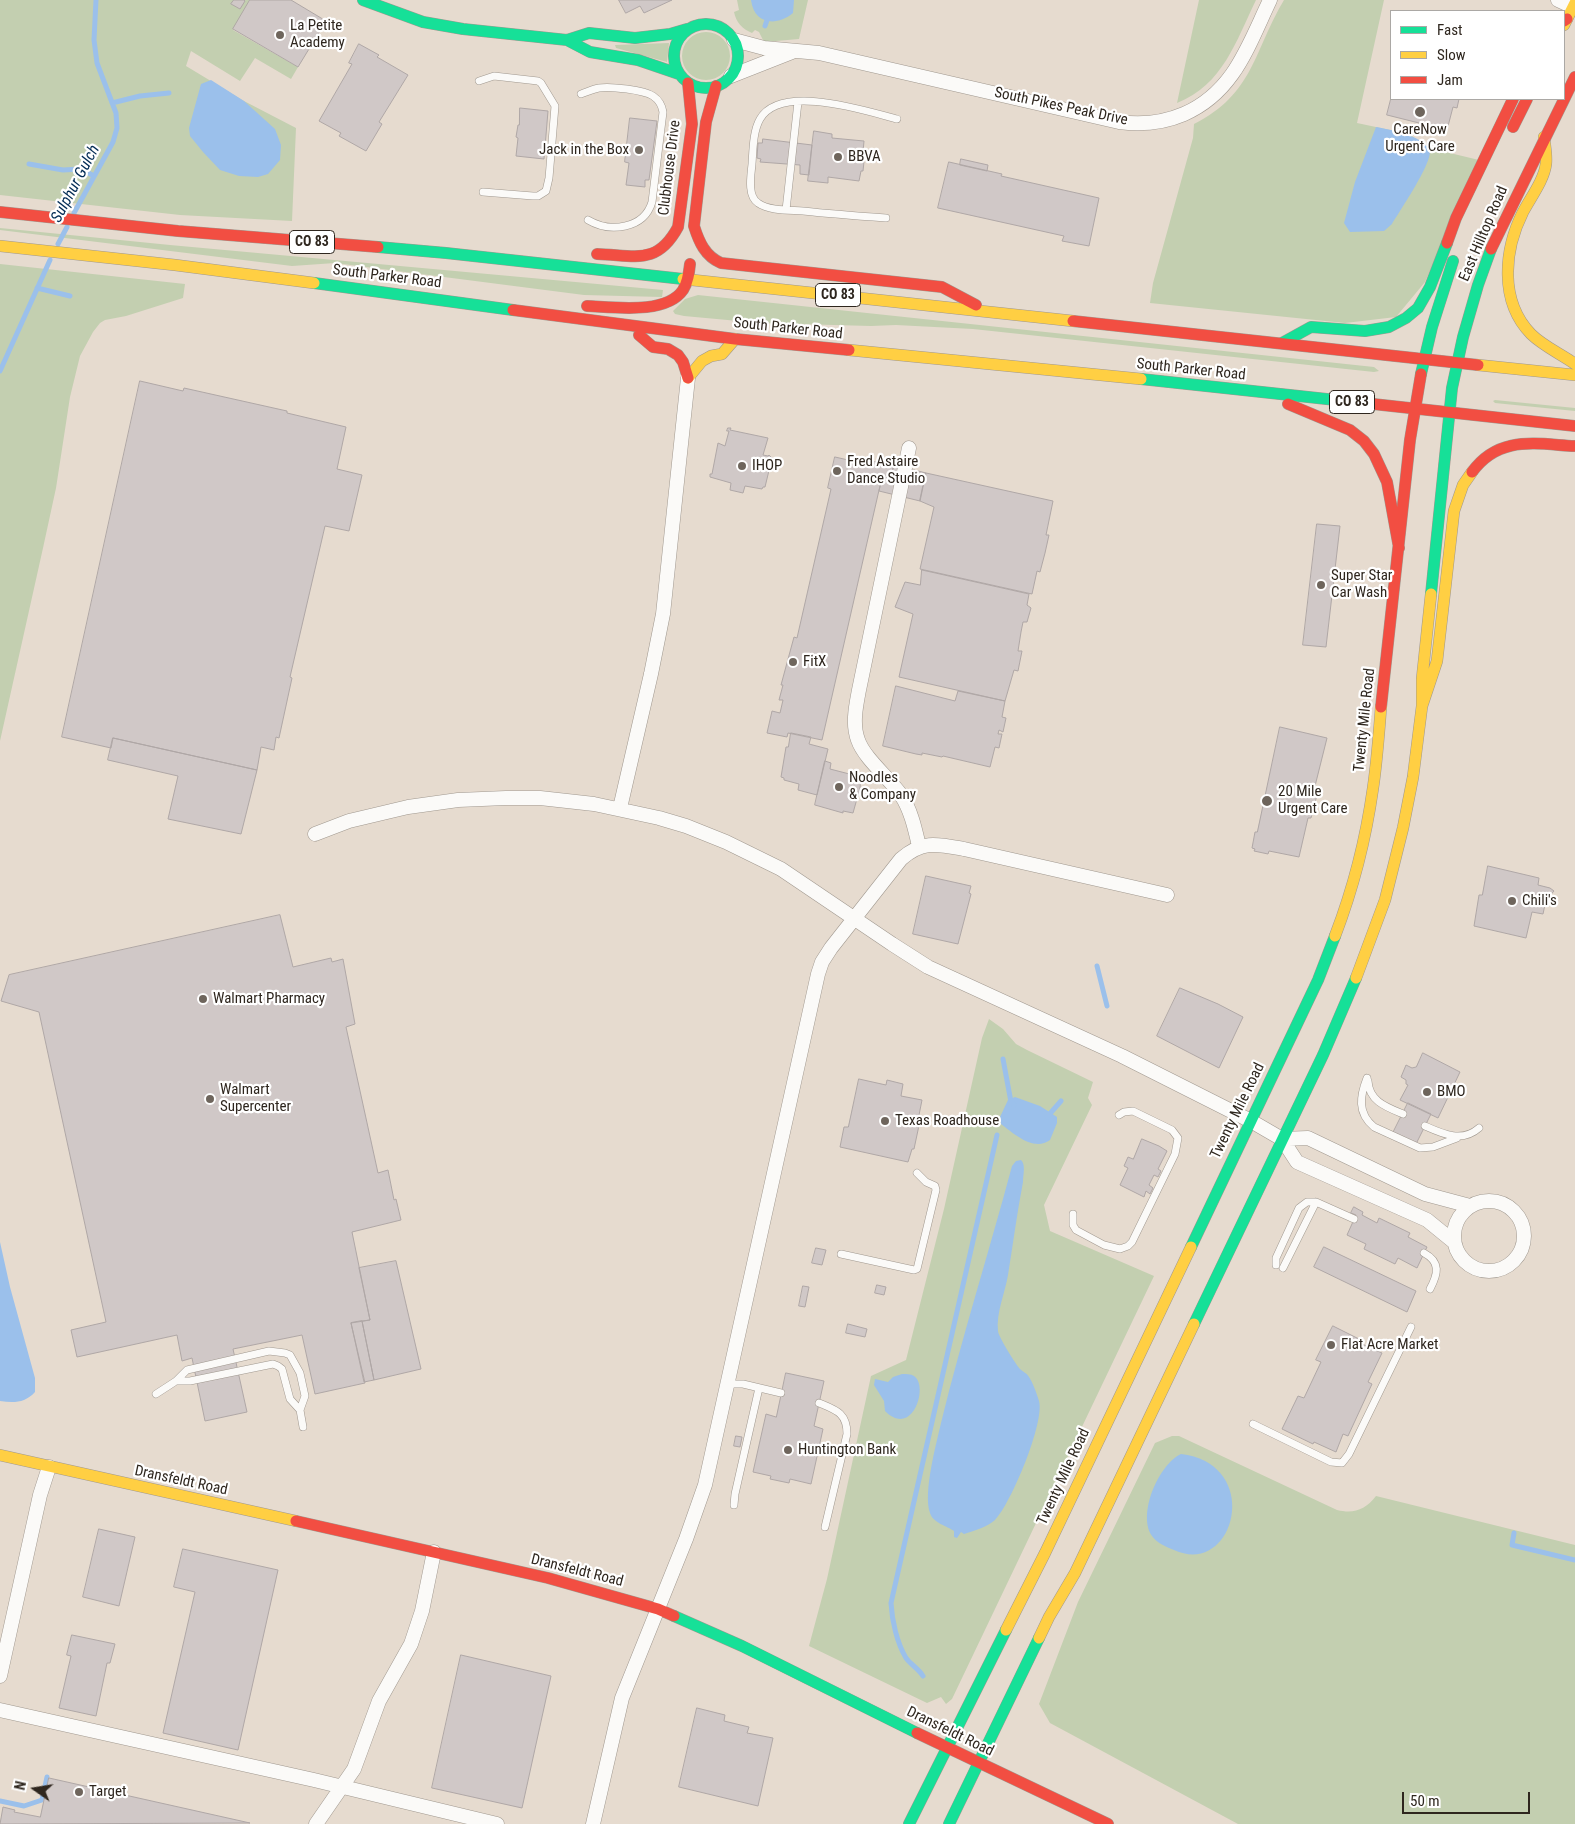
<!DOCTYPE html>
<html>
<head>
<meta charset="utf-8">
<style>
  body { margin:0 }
  #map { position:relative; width:1575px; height:1824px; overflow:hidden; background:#e6dbcf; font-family:"Roboto Condensed",sans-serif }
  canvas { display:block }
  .legend { position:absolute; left:1390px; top:10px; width:175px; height:90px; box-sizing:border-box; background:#fff; border:1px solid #aba8a5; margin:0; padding:6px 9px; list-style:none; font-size:15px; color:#2e261e }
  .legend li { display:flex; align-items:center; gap:10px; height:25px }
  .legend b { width:25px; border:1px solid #aba8a5 }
  .north { position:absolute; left:10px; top:1764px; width:50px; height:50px; -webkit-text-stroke:4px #fff; paint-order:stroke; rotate:283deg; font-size:14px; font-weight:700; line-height:20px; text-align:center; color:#2e261e }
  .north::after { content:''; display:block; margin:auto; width:18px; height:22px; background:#2e261e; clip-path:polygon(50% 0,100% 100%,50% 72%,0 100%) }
  .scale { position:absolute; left:1402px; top:1792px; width:128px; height:22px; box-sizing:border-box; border:2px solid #2e261e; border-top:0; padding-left:6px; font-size:15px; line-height:18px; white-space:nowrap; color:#2e261e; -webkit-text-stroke:4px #fff; paint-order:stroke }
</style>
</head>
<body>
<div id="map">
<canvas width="1575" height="1824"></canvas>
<ul class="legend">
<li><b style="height:6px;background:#16e098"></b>Fast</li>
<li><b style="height:6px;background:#ffcf43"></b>Slow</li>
<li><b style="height:6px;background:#f24e42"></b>Jam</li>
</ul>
<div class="north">N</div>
<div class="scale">50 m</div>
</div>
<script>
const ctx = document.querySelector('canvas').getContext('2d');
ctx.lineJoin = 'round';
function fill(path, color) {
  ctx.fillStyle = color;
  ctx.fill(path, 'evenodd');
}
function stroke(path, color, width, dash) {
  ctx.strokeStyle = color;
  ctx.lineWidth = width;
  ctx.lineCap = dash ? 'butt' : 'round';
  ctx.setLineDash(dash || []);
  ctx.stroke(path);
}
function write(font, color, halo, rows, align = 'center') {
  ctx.font = font + ' "Roboto Condensed",sans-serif';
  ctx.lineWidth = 4.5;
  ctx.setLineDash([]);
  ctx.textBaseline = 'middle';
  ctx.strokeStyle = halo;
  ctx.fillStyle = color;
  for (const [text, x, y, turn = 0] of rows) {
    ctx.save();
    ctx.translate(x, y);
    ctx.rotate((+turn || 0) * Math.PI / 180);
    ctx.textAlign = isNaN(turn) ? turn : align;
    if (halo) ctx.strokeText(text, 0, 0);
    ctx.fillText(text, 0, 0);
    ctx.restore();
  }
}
fill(new Path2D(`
  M0,0H250L233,30L298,67L291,79L255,58L240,81L191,51L186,66L244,101L296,128L292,221L180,215L0,195Z
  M737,0H808L799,39L764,42L759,32L755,30L752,33C742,29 736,22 734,12L739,10Z
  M1199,0H1256C1236,41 1223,85 1177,103Z
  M1284,0H1384L1357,123L1409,134L1429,148L1479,160L1425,282L1396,317L1345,323L1150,303L1153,283L1193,138L1194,124C1254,94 1254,50 1284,0Z
  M682 56a24 24 0 1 1 48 0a24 24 0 1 1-48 0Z
  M669,43L667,62L616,48L615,45Z
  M0,228L170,245L663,290L662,297L584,295L335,263L292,266L0,230Z
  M0,264L185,284L183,298L126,316L105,320L100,323L93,332L80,356L70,397L56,488L43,548L0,741Z
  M698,295L1374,367L1379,371L1374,372L973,329L896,325L871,326L760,323L684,316L675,314L673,311L685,299Z
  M1495,400L1575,408V411L1495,403L1493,401Z
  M989,1019L1003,1029L1016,1044L1027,1050L1093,1082L1088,1098L1092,1105L1044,1205L1050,1231L1154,1276L952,1699L946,1704L941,1697L927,1703L809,1646L827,1579L871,1376L906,1360L944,1209L982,1038Z
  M1172,1436H1179L1337,1510C1354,1514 1365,1510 1376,1496L1575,1545V1824H1238L1050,1723L1039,1704L1078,1602L1155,1443Z`), '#c3cfb0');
fill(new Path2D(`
  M751,0H794L793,13C776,27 754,24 751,0Z
  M211,80L244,101L275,129L281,145L280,160L268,174L258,177L239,176L220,170L203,152L190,136L189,128L201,84Z
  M1376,127C1392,130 1420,135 1429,149C1436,158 1399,212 1392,224L1384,231L1350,232L1344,223L1355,182Z
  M1015,1097L1040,1106L1057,1117V1123L1050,1140C1034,1152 1014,1134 1001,1124L1000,1117L1008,1100Z
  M1021,1160C1026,1165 1023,1175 1023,1182C1017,1213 1013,1244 1008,1275C1005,1293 996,1313 998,1331C998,1336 1016,1365 1020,1369C1023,1372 1027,1373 1029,1377C1033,1383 1037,1394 1039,1401C1045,1422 1011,1504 995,1520C987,1527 974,1531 964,1534L961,1532L957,1538L954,1537V1531C947,1526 933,1523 930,1513C923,1493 936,1445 941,1423C962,1337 989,1252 1012,1166L1016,1161Z
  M0,1242L10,1287L35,1378V1392C25,1403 14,1403 0,1401Z
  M902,1374C906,1374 911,1374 914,1376C929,1385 913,1439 885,1411L884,1401L874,1385L875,1379L888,1382L893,1377Z
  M1181,1454C1264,1464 1235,1578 1174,1550C1166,1547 1157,1543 1152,1536C1137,1514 1159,1464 1181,1454Z`), '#9bc0eb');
stroke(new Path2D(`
  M765,26L768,17
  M112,103L140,96L169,93
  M29,164L63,170L81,169L94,176
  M74,213L113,142L117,128L116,113L97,63L94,40L96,0
  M58,244L67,227
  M37,288L70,296
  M0,371L50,260
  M1097,966L1107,1006
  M1003,1059L1011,1102L1014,1105
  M1047,1117L1061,1101
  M1514,1533L1512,1545L1575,1560
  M923,1676C918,1668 911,1665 906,1658C897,1643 892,1621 891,1603L997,1135
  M0,1801L24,1806L42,1800L47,1777`), '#9bc0eb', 5);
const building = new Path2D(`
  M234,0H244L245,1L240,9L231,4Z
  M250,0H291L326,21L298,67L233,29Z
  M619,0H672L644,13L640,6L626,13Z
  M359,44L379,55L377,57L408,75L379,122L382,124L366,151L339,136L341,133L319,121L352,64L349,63Z
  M1391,98V99H1459L1457,108L1453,107L1447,130L1387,115Z
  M520,108L548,111L544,159L516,156L518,138L516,137L518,125H519Z
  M630,118L657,121L649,180H645V187L626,185L629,163L625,162Z
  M814,131L832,134V138L864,141L863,152H865L863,171H861L859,181L828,177V183L808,181Z
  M763,139L812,145L809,175L800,174V165L760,162L761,159L757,158L758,143H762Z
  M961,159L988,165L987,171L960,165Z
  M949,162L1002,174L1001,176L1099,198L1089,246L1062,241L1064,236L938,208Z
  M140,381L183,391L184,388L287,411V413L346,427L337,469L362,475L349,531L325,526L290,677L292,678L279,738L276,737L274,750L261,747L257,770L113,738L111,748L62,737Z
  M728,428H731L730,430L768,438L763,455L768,456L769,455L772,458L765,487H763L762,489L745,486L743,493L730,490L731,483L710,477V474H712L718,443L725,446L729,431H727Z
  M835,457L870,465L871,461L894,465L890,479L882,477L822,740L788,733L787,737L767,733L772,711L780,713L783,700H779L783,685H781L794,637L797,638L831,489L828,488Z
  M894,465L926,473L920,501L879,491L882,477L890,479Z
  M926,473L1053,501L1046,535H1049L1045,553L1040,572L1037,571L1032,594L920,569L934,507L920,501Z
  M1317,524L1340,526L1326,647L1303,645Z
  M922,570L1029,594L1027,605L1031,608L1027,622H1023L1021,632L1018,651H1022L1018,671L1014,670L1005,701L899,677L913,614L895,607L905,582L920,585Z
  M896,686L955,701L958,691L1005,701L1002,717L1006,718L1003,732L999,730L998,734H1002L999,748L995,747L990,767L943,756L942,757L922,753V755L916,754L883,746Z
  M1280,727L1327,738L1313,794L1317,795L1311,818H1308L1299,857L1269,851L1268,854L1254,851L1255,849L1252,848L1255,832H1257Z
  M791,733L811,737L809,744L828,749L817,795L798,790L799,784L784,780V778L781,777L786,747H788Z
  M113,738L257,770L241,834L168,819L178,776L108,760Z
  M825,761L831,763L830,769L861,777L860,788L853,813L843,811V813L815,805Z
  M1488,866L1539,878L1538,885L1550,888L1554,891L1546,900L1543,914L1532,912L1526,938L1474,926L1479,895H1482Z
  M926,876L971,886L969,893L971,894L958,944L913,934Z
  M280,915L293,967L331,958L332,962L343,959L355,1024L346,1027L378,1173L388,1170L394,1200L396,1199L401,1220L352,1232L370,1320L351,1323L365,1383L315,1394L302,1335L233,1349L247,1412L205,1421L192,1358L182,1361L177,1335L77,1357L71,1330L106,1322L39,1012L1,1001L9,975Z
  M1180,988L1218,1004L1243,1017L1219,1068L1157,1036Z
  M1423,1053L1460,1072L1438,1118L1400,1100L1408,1085L1406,1084V1080L1401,1077L1406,1065L1412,1068L1416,1067Z
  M859,1079L886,1085L887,1080L903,1084L901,1096L922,1100L919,1115L921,1116L914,1149H912L908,1162L840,1147L844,1127H848Z
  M1408,1103L1431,1114L1416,1144L1393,1133Z
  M1142,1139L1159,1146L1167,1151L1158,1169L1161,1171L1158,1177L1154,1175L1149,1185L1153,1188L1150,1194L1146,1191L1144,1197L1120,1185L1128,1168L1124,1166L1128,1157L1133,1159Z
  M1354,1207L1363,1212L1362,1215L1377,1223L1379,1218L1410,1233L1408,1237L1427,1247L1417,1268L1398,1258L1395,1264L1364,1249L1366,1244L1347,1235L1356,1215L1351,1213Z
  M1324,1247L1416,1291L1407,1312L1314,1267Z
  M816,1248L826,1250L822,1265L812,1263Z
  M396,1261L421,1369L374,1380L362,1321L370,1320L359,1268Z
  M877,1285L886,1287L884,1295L875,1293Z
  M803,1286L809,1287L805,1307L799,1306Z
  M362,1321L374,1380L364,1382L351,1323Z
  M848,1324L867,1329L865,1337L846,1333Z
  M1333,1326L1363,1341L1362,1344L1382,1353L1368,1382L1372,1384L1348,1436L1343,1434L1336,1452L1314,1442L1313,1444L1282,1429L1298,1396L1304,1398L1321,1362L1316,1360Z
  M786,1373L824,1381L814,1426L823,1429L811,1484L790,1479L789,1483L770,1479L771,1476L753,1472L766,1414L776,1417Z
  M736,1436L742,1437L740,1447L734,1446Z
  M99,1529L135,1537L119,1606L83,1597Z
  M183,1549L278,1570L238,1750L163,1733L195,1592L174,1587Z
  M72,1635L115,1644L110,1663H107L96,1716L59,1708L71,1656L67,1655Z
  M461,1655L551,1676L522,1808L432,1788Z
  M697,1708L725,1715L724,1721L749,1727L747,1733L773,1738L758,1806L679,1787Z
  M49,1778L250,1823L0,1824L3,1807L15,1810L14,1812L40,1817Z`);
fill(building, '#d0c8c7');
stroke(building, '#afa7a6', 1);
const lane = new Path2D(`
  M479,81L494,76L538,81L541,83L555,106L549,178L546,191L538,196H533L483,192
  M581,94C587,92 593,89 599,88C610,86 644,90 653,96C659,100 662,106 663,112L652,202C644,229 610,233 588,220
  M786,210L798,102
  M886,218C858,216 831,214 803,211C789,210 769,211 758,203C747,196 751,175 752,164C753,150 753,131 760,119C781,83 866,111 897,119
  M1367,1078C1360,1096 1357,1113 1374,1127L1420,1148L1433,1147L1457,1138
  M1368,1081C1369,1101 1386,1107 1403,1114
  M1425,1126C1443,1134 1462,1143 1479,1128
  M1073,1214V1225L1076,1230L1104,1245L1120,1249L1128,1246L1132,1242L1175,1154L1178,1138L1172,1130L1133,1111L1124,1112L1119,1115
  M1424,1253C1441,1262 1438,1274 1430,1289
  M841,1254L914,1270L917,1269L936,1190L935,1186L926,1182L917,1173
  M1276,1265V1258L1299,1208L1307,1202H1316
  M1283,1268L1316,1202L1354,1219
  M176,1381L187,1370L269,1351L285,1353L290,1355L300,1373L305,1396L300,1410L303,1427
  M727,1384H743L781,1393
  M156,1394L176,1381H190L273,1364L278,1366L282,1369L290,1399L300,1410
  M819,1403C836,1410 847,1413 847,1434L825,1527
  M1253,1424L1331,1462L1342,1463L1349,1454L1411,1327
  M734,1505L735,1494L759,1388`);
const street = new Path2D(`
  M1558,0L1573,7
  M734,40L764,48L819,53L1119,122C1141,125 1163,123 1184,114C1234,92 1248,46 1270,0
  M731,76L792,52
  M909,448L859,690C856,706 852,724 858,740C864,758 890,779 901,795C911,810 915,829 919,846
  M620,808L651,674L663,614L688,378
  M315,834L349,821L408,807L458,800L506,798H540L594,804L659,818L686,826L726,842L781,869L892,944L928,967L1122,1056L1251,1121L1282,1139L1297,1162L1427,1220L1454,1242
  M1282,1139L1308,1138L1425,1194L1470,1206
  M1454 1236a35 35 0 1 1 70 0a35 35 0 1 1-70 0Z
  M0,1676L40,1495L49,1467
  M0,1710L314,1780L497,1824
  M316,1824L354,1769L379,1701L411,1644L422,1611L434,1552
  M593,1824L622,1698L686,1539L705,1485L818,974L822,962L831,948L901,859C923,840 937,844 964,849L1167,895`);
const fast = new Path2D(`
  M363,0L423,22L463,29L567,40L590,52L638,60L679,74
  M674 56a32 32 0 1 1 64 0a32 32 0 1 1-64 0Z
  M567,40L589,33L635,38L670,34L687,29
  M378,247L446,253L683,279
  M314,283L513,310
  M1282,343L1311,327L1365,331L1389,327L1406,318L1418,308L1430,287L1447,243
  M1421,374L1432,327L1453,261
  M1141,379L1373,404
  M1431,594L1452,388L1463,337L1478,285L1491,249
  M1191,1247L1318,980L1335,936
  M1194,1324L1323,1055L1356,978
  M674,1616L742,1646L917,1733
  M909,1824L1006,1630
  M949,1824L1039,1638`);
const slow = new Path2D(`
  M1564,25L1575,3
  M1544,137C1545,146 1547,155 1546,164C1544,180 1531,197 1523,212C1504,250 1499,301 1531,334C1543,346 1561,354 1575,364
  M0,246L175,265L314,283
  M683,279L1073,321
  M849,350L1141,379
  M1478,365L1575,375
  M688,378L702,361L711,356L722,354L735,339
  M1422,706L1437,661L1454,511L1463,485L1472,472
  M1335,936C1353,889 1366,838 1373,788C1377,761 1379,734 1381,707
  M1356,978L1385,900L1403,828L1413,777L1422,706V679L1431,594
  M0,1455L296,1521
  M1006,1630L1045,1553L1191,1247
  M1039,1638L1049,1617L1075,1573L1194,1324`);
const jam = new Path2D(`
  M1564,21L1567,19
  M1513,127L1527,99
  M0,212L178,231L378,247
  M694,226L706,122L716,86
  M694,226C699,242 705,256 721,263L942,287L976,305
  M678,227L692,124L688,83
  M1447,243L1456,218L1513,99
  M1491,249L1575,77
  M597,254C635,255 657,266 678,227
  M587,306C613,307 666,315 683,290C688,282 689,273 690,264
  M513,310L735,339L849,350
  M1073,321L1478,365
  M639,335L653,347L668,349L678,355L683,362L688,378
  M1288,404L1350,430L1364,441L1374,454L1387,482L1399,548
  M1373,404L1575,426
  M1472,472C1499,435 1535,444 1575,446
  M1381,707L1410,440L1421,374
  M296,1521L548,1578L658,1609L674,1616
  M917,1733L1108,1824`);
stroke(lane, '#a0988f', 8);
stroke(street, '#a0988f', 15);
stroke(fast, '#a0988f', 12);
stroke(slow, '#a0988f', 12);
stroke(jam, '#a0988f', 12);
stroke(lane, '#fbfaf8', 7);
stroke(street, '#fbfaf8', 14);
stroke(fast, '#16e098', 11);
stroke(slow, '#ffcf43', 11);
stroke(jam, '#f24e42', 11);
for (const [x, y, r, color] of [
  [280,35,5,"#6e655c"],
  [1420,112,6,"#6e655c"],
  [639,150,5,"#6e655c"],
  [838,157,5,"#6e655c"],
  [742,466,5,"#6e655c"],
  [837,471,5,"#6e655c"],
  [1321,585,5,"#6e655c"],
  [793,662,5,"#6e655c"],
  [839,787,5,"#6e655c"],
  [1267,801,6,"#6e655c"],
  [1512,901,5,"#6e655c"],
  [203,999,5,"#6e655c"],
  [1427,1092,5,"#6e655c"],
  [210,1099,5,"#6e655c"],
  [885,1121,5,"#6e655c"],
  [1331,1345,5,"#6e655c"],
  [788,1450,5,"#6e655c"],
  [79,1792,5,"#6e655c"]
]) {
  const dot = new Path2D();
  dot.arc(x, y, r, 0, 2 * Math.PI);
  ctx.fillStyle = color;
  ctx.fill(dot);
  stroke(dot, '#fff', 2);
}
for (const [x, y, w] of [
  [312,242,45],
  [838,295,45],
  [1352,402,45]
]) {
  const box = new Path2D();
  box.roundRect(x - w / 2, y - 11.5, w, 23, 4);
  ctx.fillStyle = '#fff';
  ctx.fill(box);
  stroke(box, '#2e261e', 1);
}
write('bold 14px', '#2e261e', null, [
  ["CO 83",312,242],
  ["CO 83",838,295],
  ["CO 83",1352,402]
]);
write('15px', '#2e261e', '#fff', [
  ["La Petite",290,26],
  ["Academy",290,43],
  ["CareNow",1420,130,"center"],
  ["Urgent Care",1420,147,"center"],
  ["Jack in the Box",629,150,"right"],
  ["BBVA",848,157],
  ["Fred Astaire",847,462],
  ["Dance Studio",847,479],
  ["IHOP",752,466],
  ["Super Star",1331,576],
  ["Car Wash",1331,593],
  ["FitX",803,662],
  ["Noodles",849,778],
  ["& Company",849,795],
  ["20 Mile",1278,792],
  ["Urgent Care",1278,809],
  ["Chili's",1522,901],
  ["Walmart Pharmacy",213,999],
  ["Walmart",220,1090],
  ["Supercenter",220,1107],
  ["BMO",1437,1092],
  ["Texas Roadhouse",895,1121],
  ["Flat Acre Market",1341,1345],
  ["Huntington Bank",798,1450],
  ["Target",89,1792]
], 'left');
write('15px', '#2e261e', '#fff', [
  ["South Pikes Peak Drive",1061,107,12],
  ["Clubhouse Drive",670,168,-83],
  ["East Hilltop Road",1484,234,-67],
  ["South Parker Road",387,277,7],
  ["South Parker Road",788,329,6],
  ["South Parker Road",1191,370,6],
  ["Twenty Mile Road",1365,720,-84],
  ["Twenty Mile Road",1238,1111,-64],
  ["Twenty Mile Road",1064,1477,-65],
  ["Dransfeldt Road",181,1481,12],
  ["Dransfeldt Road",577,1571,14],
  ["Dransfeldt Road",950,1732,26]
]);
write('italic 16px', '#022b54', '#fff', [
  ["Sulphur Gulch",76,184,-62]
]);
</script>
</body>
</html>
